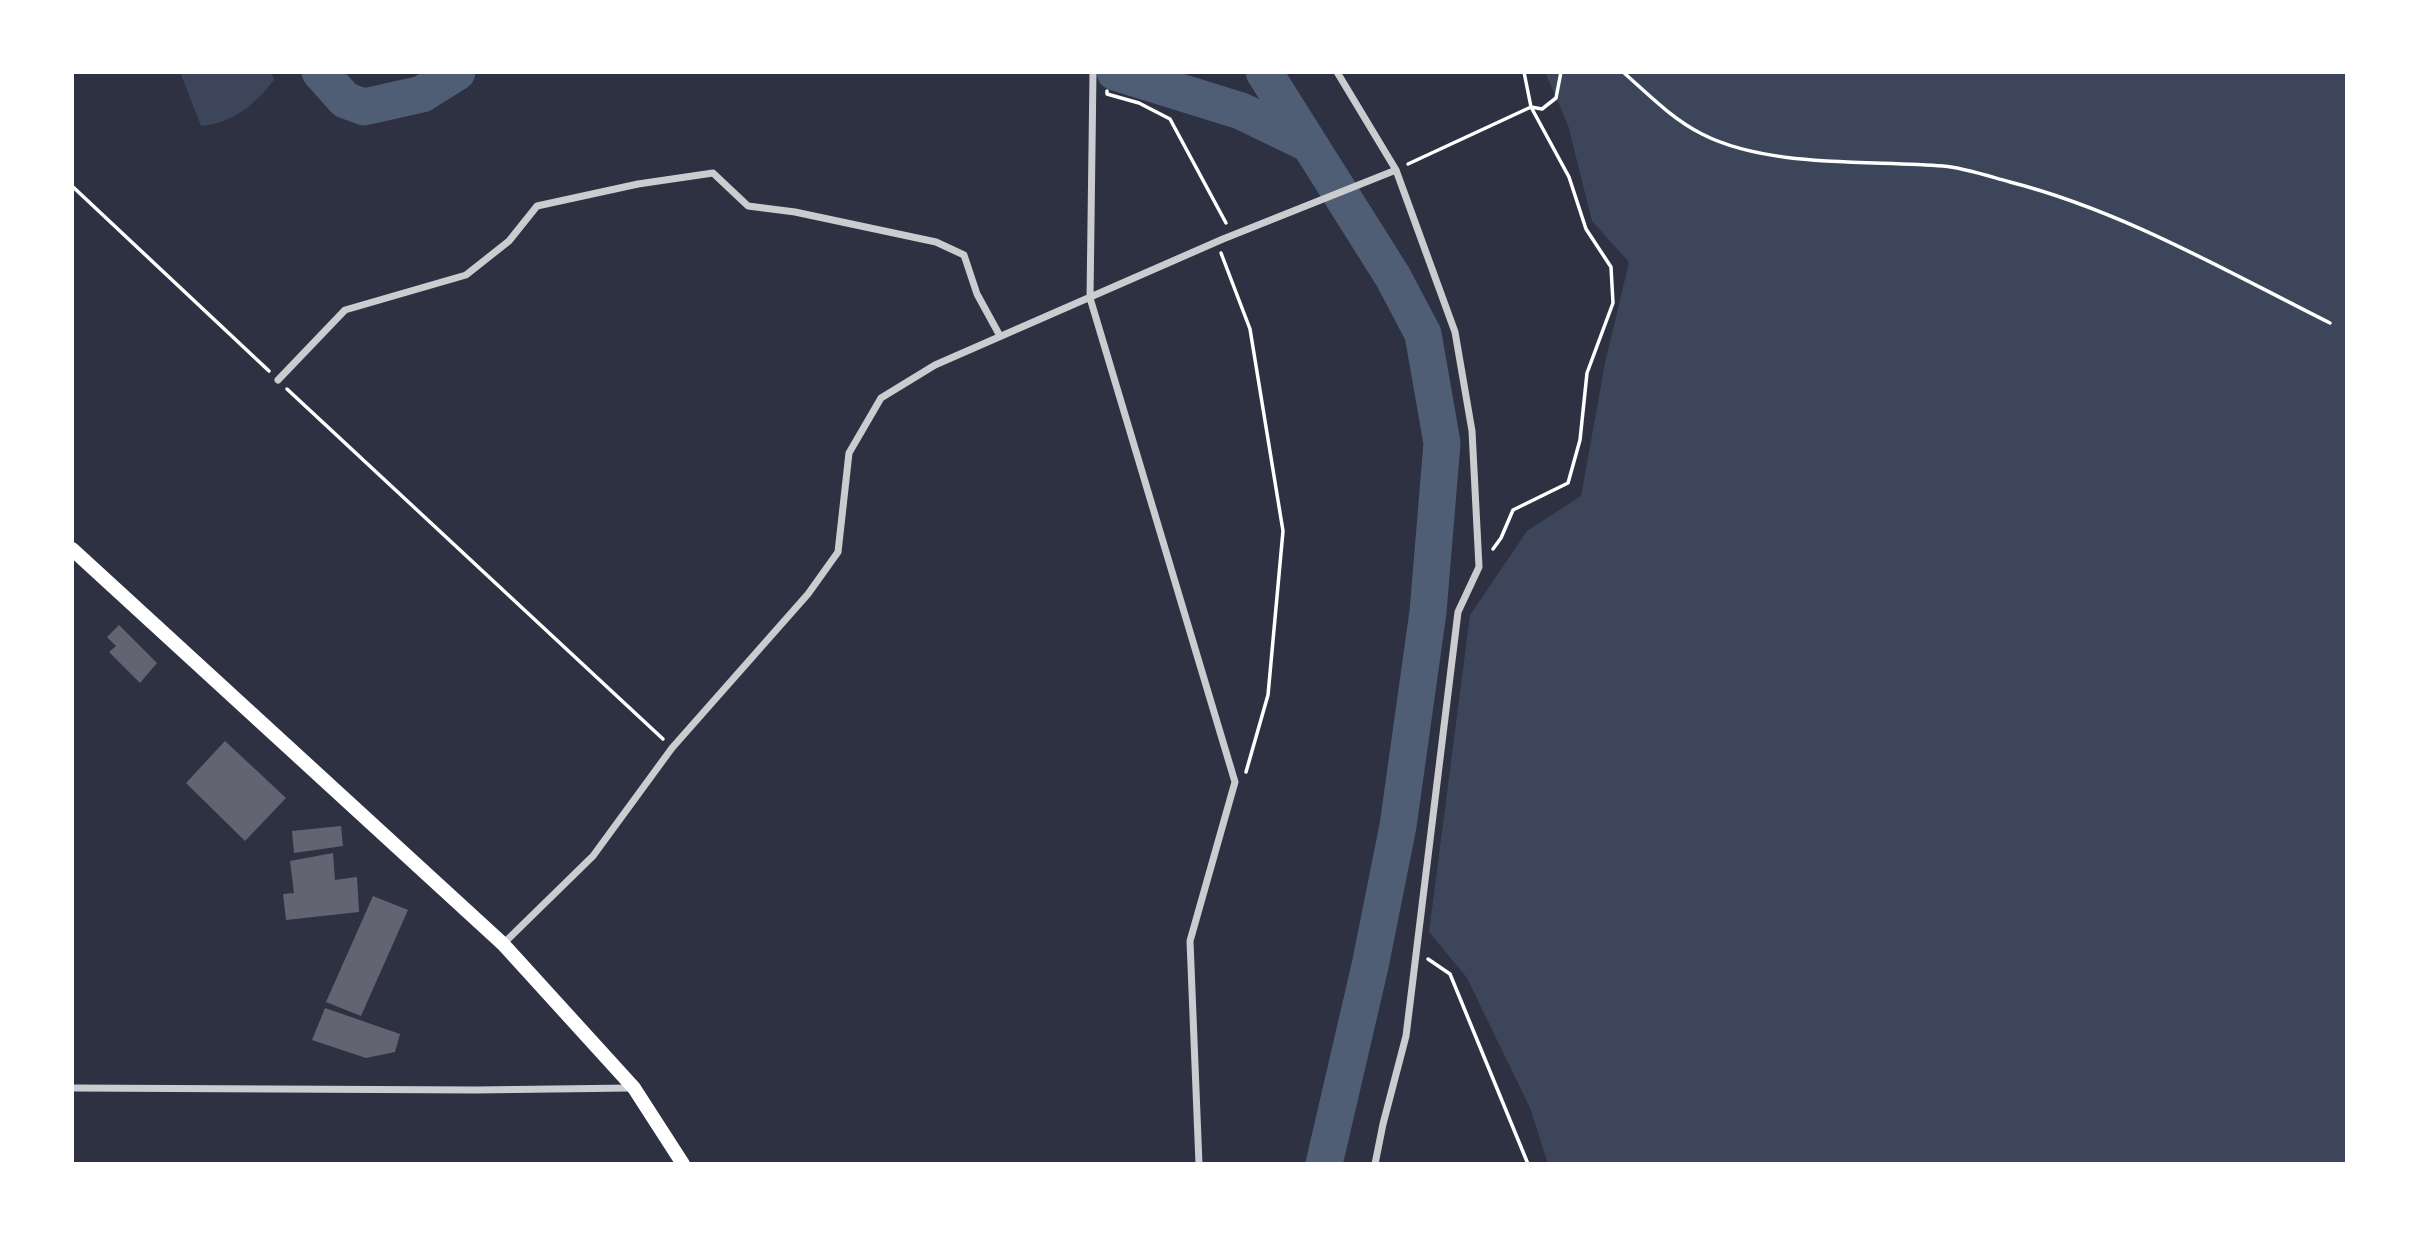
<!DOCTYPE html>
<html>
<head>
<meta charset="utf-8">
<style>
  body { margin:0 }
  #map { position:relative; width:2419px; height:1236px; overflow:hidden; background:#2d3142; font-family:"Open Sans",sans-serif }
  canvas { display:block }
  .frame { position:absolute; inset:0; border:74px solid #fff; pointer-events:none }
</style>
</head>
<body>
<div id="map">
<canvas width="2419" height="1236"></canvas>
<div class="frame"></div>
</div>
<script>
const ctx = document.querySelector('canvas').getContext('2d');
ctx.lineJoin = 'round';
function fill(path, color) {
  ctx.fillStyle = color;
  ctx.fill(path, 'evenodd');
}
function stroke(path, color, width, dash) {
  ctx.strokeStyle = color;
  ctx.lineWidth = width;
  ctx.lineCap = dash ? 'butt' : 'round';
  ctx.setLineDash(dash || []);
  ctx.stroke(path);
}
fill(new Path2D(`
  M180,72H271L274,80C255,104 234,123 201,126Z
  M1545,72H2347V1164H1548L1530,1108L1467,978L1429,932L1470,615L1527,531L1581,496L1605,363L1629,262L1592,221L1568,125Z`), '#3c4559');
stroke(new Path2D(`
  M320,72L345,100L364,107L422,94L457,72
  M1115,72L1241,111L1309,144
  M1264,72L1393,277L1423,334L1442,443L1428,612L1398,826L1370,966L1324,1164`), '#4f5d75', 37);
fill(new Path2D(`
  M119,625L157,663L140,683L109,652L116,646L107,637Z
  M225,741L286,798L245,841L186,783Z
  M341,826L343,846L294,853L292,831Z
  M333,853L335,880L357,877L359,912L286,920L283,894L294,893L290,861Z
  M373,896L408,910L361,1016L326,1002Z
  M325,1008L400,1034L395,1052L366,1058L312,1040Z`), '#626471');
stroke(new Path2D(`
  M1623,72C1648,94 1672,119 1702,134C1768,168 1869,160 1943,166C1965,168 1988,176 2010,182C2123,211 2226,271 2330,323
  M1107,91V94L1139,103L1170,119L1226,223
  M1408,164L1531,107L1542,109L1556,98L1561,72
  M72,186L269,371
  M1221,253L1250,329L1283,531L1268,695L1246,772
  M287,389L663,739
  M1493,549L1501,538L1513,510L1568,483L1580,440L1587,373L1613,303L1611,267L1586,229L1569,177L1531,107L1524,72
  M1428,959L1450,974L1528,1164`), '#fff', 3.5);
stroke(new Path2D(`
  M1093,72L1090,298L1235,782L1190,941L1199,1164
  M1337,72L1396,170L1455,332L1472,431L1479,567L1458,612L1406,1036L1383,1124L1375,1164
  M278,380L345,310L466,275L509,241L537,206L638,184L713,173L748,206L795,212L936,242L964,255L977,294L1000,336
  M503,944L593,856L672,748L808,594L838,552L849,453L881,398L935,365L1223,239L1396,170
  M72,1088L476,1090L631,1088`), '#caccd0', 7);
stroke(new Path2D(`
  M72,549L503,944L634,1088L683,1164`), '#fff', 14);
</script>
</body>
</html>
